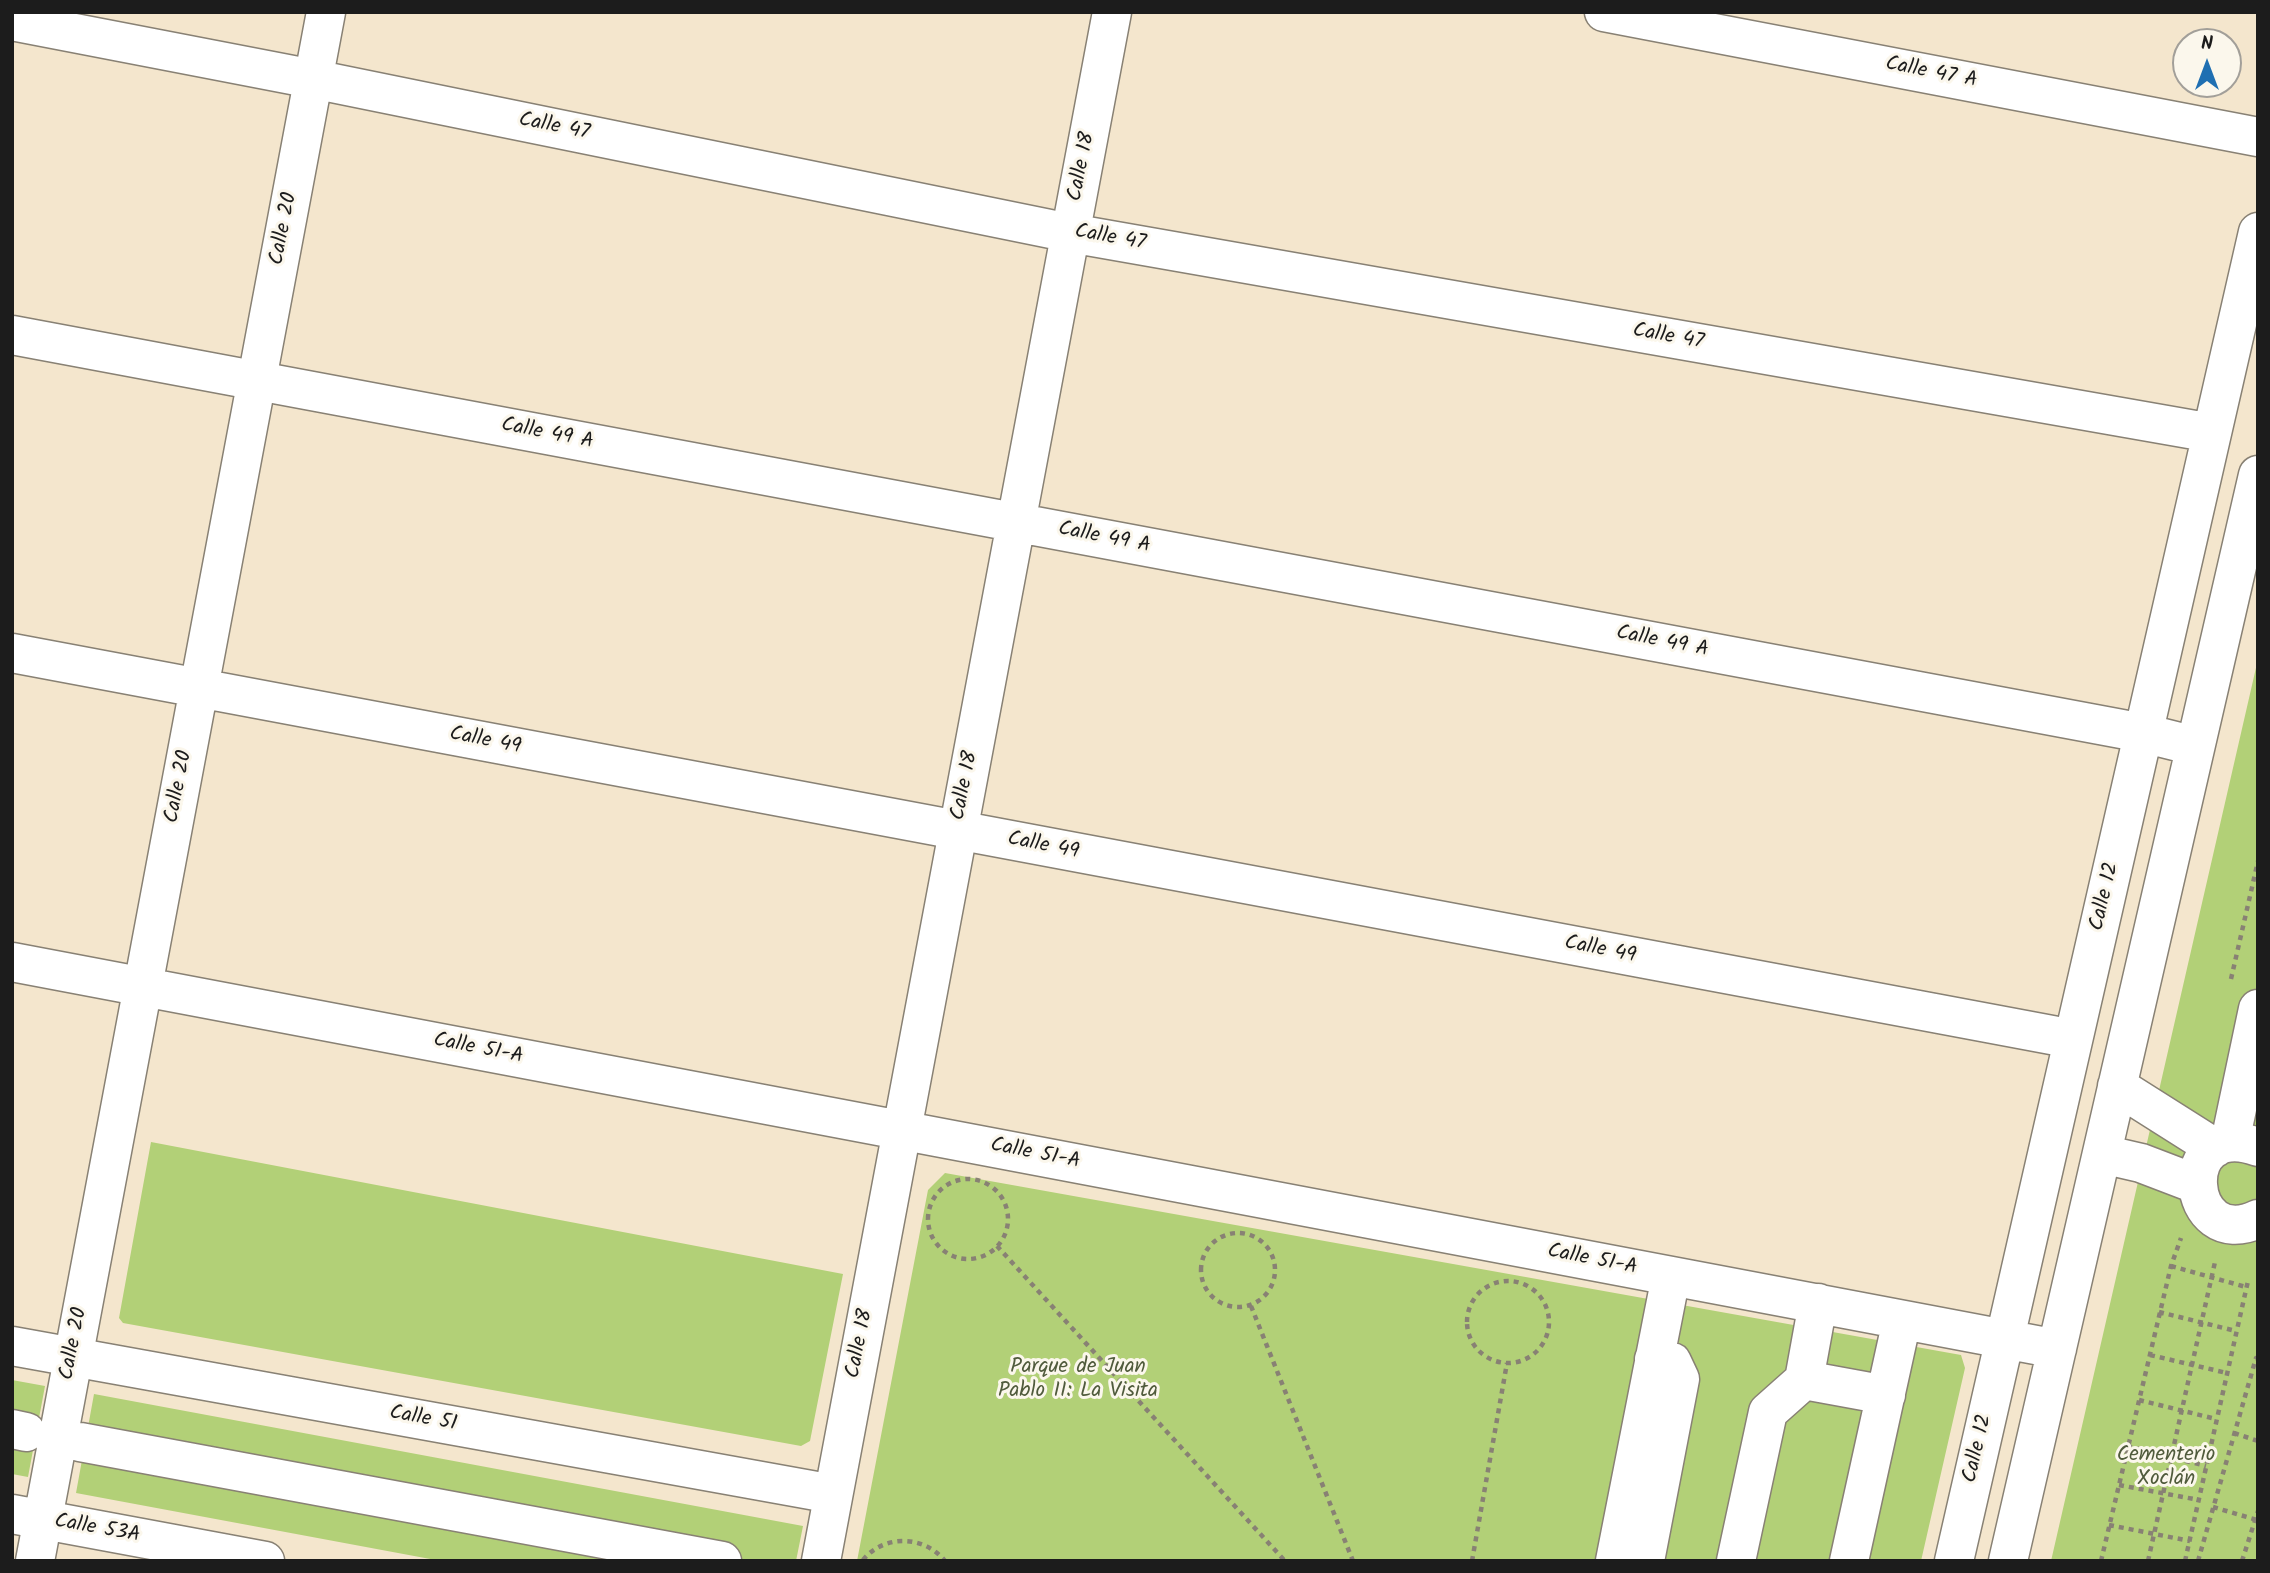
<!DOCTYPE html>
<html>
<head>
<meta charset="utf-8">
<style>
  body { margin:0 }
  #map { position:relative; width:2270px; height:1573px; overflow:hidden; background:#f4e6cd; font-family:Kalam,sans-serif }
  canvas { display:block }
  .frame { position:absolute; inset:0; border:14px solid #1c1c1c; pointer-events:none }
  .north { position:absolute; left:2172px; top:28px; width:70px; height:70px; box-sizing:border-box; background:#fbf7ec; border:2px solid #a29f99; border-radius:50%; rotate:0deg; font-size:19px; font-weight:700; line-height:28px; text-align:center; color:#1c1c1c }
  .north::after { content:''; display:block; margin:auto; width:24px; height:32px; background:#1f6fb2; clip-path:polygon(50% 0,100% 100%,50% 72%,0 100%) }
</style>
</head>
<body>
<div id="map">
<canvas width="2270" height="1573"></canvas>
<div class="frame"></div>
<div class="north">N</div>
</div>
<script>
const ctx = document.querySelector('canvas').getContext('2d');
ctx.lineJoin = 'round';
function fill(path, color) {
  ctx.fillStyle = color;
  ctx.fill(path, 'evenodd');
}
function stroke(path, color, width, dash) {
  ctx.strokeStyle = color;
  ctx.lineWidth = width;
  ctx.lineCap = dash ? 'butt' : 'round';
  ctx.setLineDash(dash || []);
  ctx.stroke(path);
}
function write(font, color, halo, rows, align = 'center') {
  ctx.font = font + ' Kalam,sans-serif';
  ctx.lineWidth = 6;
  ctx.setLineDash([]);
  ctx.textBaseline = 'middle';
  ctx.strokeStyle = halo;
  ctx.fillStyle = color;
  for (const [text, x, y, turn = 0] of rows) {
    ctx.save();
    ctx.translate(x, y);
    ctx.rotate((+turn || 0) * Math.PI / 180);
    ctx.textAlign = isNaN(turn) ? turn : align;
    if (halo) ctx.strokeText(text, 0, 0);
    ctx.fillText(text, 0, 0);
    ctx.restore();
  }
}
fill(new Path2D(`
  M2258,659V1561H2051Z
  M151,1142L843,1274L810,1441L801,1446L123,1323L119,1318Z
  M945,1173L1961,1355L1965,1368L1921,1561H857L928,1190Z
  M12,1380L45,1386L28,1477L12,1474Z
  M94,1394L803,1526L796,1561H441L76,1493Z`), '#b2d077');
const minor = new Path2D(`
  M1604,12L2258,137
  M12,21L313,79L1070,233L2212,433
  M12,335L2143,733L2195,746
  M12,653L2073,1039
  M12,962L2057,1349
  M2117,1086L2215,1148
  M2230,1142L2258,1009
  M2258,1147C2172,1116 2184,1254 2258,1219
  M2102,1154L2141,1163L2196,1184
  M12,1346L833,1494
  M1804,1380L1886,1395
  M12,1429L26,1432
  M80,1442L722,1561
  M12,1514L265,1561
  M35,1561L326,12
  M821,1561L1112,12
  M1615,1561L1671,1276
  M1645,1561L1680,1379L1672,1362L1654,1359
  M1736,1561L1768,1412L1804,1380L1818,1303
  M1849,1561L1902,1320
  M1954,1561L2258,232
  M2008,1561L2258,475`);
stroke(minor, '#888174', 41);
stroke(new Path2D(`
  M2231,979L2258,861
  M928 1219a40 40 0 1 1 80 0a40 40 0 1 1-80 0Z
  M1201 1270a37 37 0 1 1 74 0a37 37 0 1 1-74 0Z
  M997,1246L1285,1561
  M2171,1266L2246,1287
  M1467 1322a41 41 0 1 1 82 0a41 41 0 1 1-82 0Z
  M1251,1306L1353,1561
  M2159,1312L2236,1331
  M2150,1355L2227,1373
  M2139,1400L2216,1419
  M2234,1433L2258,1441
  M2127,1446L2206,1466
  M2119,1485L2199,1500
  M2213,1507L2257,1520
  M2109,1525L2190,1541
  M863,1560C884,1534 924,1535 945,1561
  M1472,1561L1507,1363
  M2101,1561L2171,1266L2181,1238
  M2148,1561L2215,1262
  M2185,1561L2248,1281
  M2198,1561L2256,1358L2258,1359
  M2242,1561L2258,1511`), '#888174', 4.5, [5, 5]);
stroke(minor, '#fff', 38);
write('21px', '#1c1c1c', '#fbf7ec', [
  ["Calle 47 A",1931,74,11],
  ["Calle 47",554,128,11],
  ["Calle 18",1083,167,-79],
  ["Calle 20",285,229,-79],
  ["Calle 47",1110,239,10],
  ["Calle 47",1668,338,10],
  ["Calle 49 A",547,435,11],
  ["Calle 49 A",1104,539,11],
  ["Calle 49 A",1662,643,11],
  ["Calle 49",485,742,11],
  ["Calle 18",966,786,-79],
  ["Calle 20",180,787,-79],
  ["Calle 49",1043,847,11],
  ["Calle 12",2106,897,-77],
  ["Calle 49",1600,951,11],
  ["Calle 51-A",478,1050,11],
  ["Calle 51-A",1035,1155,11],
  ["Calle 51-A",1592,1261,11],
  ["Calle 20",75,1344,-79],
  ["Calle 18",861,1344,-79],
  ["Calle 51",423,1420,10],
  ["Calle 12",1979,1449,-77],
  ["Calle 53A",97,1530,10]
]);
write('21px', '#505b3c', '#fbf7ec', [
  ["Parque de Juan",1078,1368],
  ["Pablo II: La Visita",1078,1392],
  ["Cementerio",2166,1456],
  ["Xoclán",2166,1480]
]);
</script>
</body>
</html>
